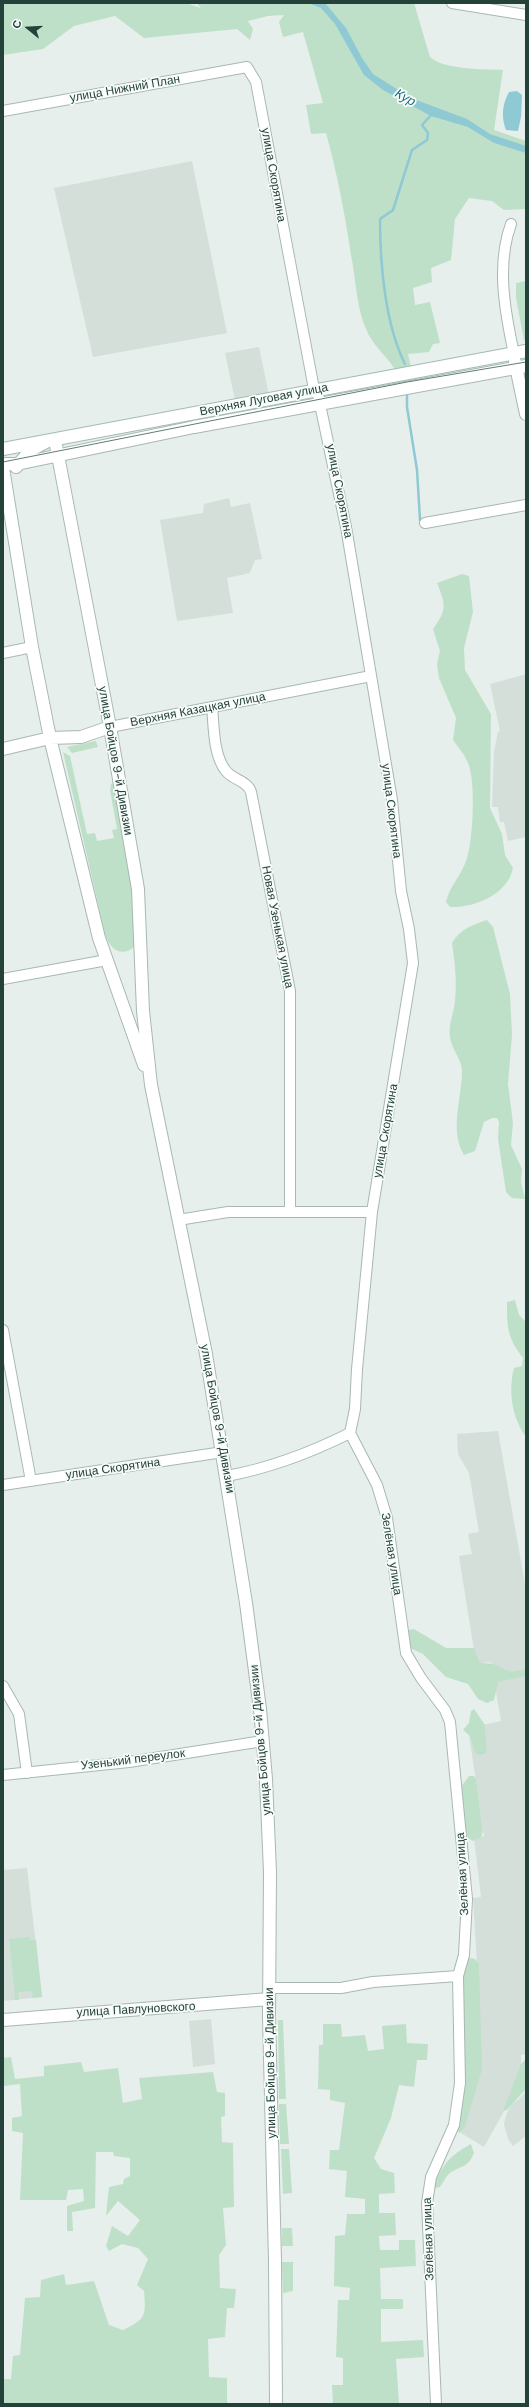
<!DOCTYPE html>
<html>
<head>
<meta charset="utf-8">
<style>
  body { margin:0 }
  #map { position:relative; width:529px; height:2407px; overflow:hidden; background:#e6efeb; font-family:"DM Sans",sans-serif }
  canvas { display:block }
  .frame { position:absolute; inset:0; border:4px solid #24423a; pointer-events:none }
  .north { position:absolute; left:8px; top:8px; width:40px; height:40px; -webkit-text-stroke:3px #f7fbf9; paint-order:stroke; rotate:288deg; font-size:11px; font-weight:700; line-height:16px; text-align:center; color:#24423a }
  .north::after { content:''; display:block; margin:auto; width:14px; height:18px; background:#24423a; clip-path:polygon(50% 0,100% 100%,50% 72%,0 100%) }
</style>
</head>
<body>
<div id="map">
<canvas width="529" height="2407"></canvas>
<div class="frame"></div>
<div class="north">С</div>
</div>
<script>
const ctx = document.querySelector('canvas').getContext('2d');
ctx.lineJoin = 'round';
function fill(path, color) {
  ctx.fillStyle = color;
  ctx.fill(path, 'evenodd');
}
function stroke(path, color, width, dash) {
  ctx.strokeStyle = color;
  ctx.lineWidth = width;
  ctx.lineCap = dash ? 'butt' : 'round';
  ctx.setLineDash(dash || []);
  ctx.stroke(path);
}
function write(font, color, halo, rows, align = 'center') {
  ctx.font = font + ' "DM Sans",sans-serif';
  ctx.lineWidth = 3.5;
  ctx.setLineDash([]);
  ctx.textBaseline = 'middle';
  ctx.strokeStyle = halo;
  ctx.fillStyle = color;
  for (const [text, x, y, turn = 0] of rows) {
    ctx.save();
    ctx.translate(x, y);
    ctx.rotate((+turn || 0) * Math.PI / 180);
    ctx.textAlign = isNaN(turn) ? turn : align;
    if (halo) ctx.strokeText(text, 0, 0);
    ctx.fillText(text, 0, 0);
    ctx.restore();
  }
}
fill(new Path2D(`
  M192,161L227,333L93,357L54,188Z
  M259,347L269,395L235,400L225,353Z
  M229,498L231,507L250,503L262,559L255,560L250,573L227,578L233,613L177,621L160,520L203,513L204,504Z
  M526,674V837L508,841L504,822H500L498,807H492L494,751L498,732L500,731L490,684Z
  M498,1431L526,1590V2054L521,2055V2073L512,2097L484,2147L461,2133L479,2066L478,1979L473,1898L481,1897L474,1838L484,1836L468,1728L501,1721L491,1662L476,1663L459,1556L472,1554L468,1534L479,1532L469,1473L458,1454L457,1434Z
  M27,1868L42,1997L3,2001V1870Z
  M211,2019L215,2064L193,2067L189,2021Z
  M526,2092V2136L513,2146L508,2139L504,2124L506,2115L511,2106Z`), '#d4dfda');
fill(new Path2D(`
  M3,3H186L201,8L197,3H414L430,57C444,70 484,69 503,70L494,130L526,141V209L504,210L492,201L469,198L455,219L451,260L431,268L432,282L413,288L415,305L430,302L440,343L433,344L429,352L408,354L411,367L396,371C387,356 372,345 366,329C356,306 356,279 351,255C345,214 337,173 326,133L311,134L306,105L323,103L303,32L283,37L279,22L284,15L268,16L248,21L253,29L250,40L237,29L144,38L115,16L74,26L43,49L3,55Z
  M526,281V340H524L516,298V283Z
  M462,574L469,576L473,612L464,648L465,670L491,714L490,808L502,834L505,855L513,868C508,894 475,908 450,907L446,902C450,885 462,875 467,858C473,839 476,782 468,763C465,755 458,747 453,740L456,718L439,678L437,664L440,651L433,629C447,610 446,605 437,583Z
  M96,741L98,747L72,753L67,747Z
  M107,745H109L133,890L135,946C121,959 109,948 105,934L63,752L70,756L87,834L95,833L97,841L114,838L112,830L117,829L110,790L111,784L114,783Z
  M487,920L493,927L510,994L512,1035L508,1084L513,1123L511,1145L522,1169L521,1182L525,1199L512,1198L506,1192L498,1139L499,1122L497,1118H492L484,1122L475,1151L464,1155C449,1130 462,1099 462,1071C462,1060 451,1048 450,1037C448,1024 454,1013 455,1001C457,981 455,963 452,943C460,929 472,925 487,920Z
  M515,1300L519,1315L526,1322V1437C512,1418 508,1391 514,1368L522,1366L523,1358C507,1337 507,1327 507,1302Z
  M414,1629L446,1648H474L479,1661L483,1663L493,1664L511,1672L526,1669V1676L498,1682L494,1700L487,1703L478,1699L468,1684L446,1677L423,1654L410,1648L406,1634L409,1630Z
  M474,1709L485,1725C484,1735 488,1743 486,1753L481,1755L475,1753L470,1736L463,1730L469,1723L471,1711Z
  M469,1776H474L476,1779L483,1831L481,1837L473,1841L468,1838L466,1832L460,1788Z
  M30,1937V1940H36L42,1997L33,1998L32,1991L18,1992L19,2000H15L9,1939Z
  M469,1958L475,1959L479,1964L482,2069L465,2127L460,2133L456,2129L464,2089V1975Z
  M278,2020H283L286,2099H279Z
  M323,2024H341L342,2037L365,2035L368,2051L384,2049L382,2026L406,2024L407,2043L428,2044L427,2060H417L414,2087L399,2085L391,2118L374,2158L381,2169L394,2173L395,2193L379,2194V2213H395L396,2235L379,2236L380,2250H399V2240H415L416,2266L380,2268L381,2299H403V2309H381V2342L423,2340L424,2357L396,2359L399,2404H333L332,2385H343V2358L336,2357L338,2300H349L350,2288L334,2286L335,2236L345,2235L347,2214H365V2199L345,2197L347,2171L329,2169L330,2150H339L345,2103L330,2100V2090L318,2089L319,2045H323Z
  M11,2057L15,2079L44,2076V2066L81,2062L84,2072L118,2068L123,2103L142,2099L139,2078L213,2072L217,2092L225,2093V2116L221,2117L222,2142L233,2143L234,2207L223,2208L226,2245L219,2255L220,2288L236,2289L234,2308H227L225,2337L208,2339L209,2377L227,2378V2404H3V2379H11L13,2356L20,2355L25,2298L40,2297L41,2280L64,2274L66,2285L94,2281L109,2325L123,2330C146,2319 146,2316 144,2291L137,2285L148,2259L138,2248L122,2244L109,2251L106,2246L112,2226L128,2236L140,2220L118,2201L106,2216L109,2187L123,2184L124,2179L130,2176V2158L114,2156L113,2152H96L95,2208L72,2212L73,2231H67V2206L84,2201L83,2189L68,2190L66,2200H20L23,2133L12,2131V2118L22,2116L20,2084L4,2086L3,2058Z
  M526,2059V2089L507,2110L503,2111L521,2064Z
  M279,2104H286L289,2144H280Z
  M471,2144L474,2153C468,2168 462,2165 450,2173C446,2176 443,2183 440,2187L433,2189C440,2167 451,2154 471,2144Z
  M281,2149H289L292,2193L283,2194Z
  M282,2228H292L293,2246H282Z
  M282,2262H293V2291L283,2293Z`), '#bfe0c8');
fill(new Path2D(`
  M308,3H325L346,28L362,58L373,74L411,98L467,119L490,134L526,146V153L494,143L468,127L431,116L383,90L364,75L335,24L321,8Z
  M517,91L522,95L521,117L518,131L506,130C501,117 502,105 509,92Z`), '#8ec9d4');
stroke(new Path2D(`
  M405,364C385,324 380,264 380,219L393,210L412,150L427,140L428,133L422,125L432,114
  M407,392V407L417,470L420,520`), '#8ec9d4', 2.5);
const minor = new Path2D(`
  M452,3L526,15
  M3,111L247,67L256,82L314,389L318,395L346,527L392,800L401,891L409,929L413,963L372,1212L357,1369L355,1409L350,1433C310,1453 270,1468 227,1476
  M511,224C496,265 505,312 514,354
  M425,523L526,505
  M3,653L32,647
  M212,707C214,726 213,755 226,771C233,780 248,781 251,792L290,991V1211
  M110,727L371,676
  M3,979L107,960
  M178,1220L228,1212H372
  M3,1330L31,1481
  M350,1433L377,1485L387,1518L406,1653L421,1678L445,1710L450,1722L467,1899L464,1955L458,1976L460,2083L454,2125L431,2177L427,2203L436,2404
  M3,1485L223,1452
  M3,1686L19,1714L27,1773
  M3,1775L129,1762L263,1741
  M269,1988H341L373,1982L458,1976`);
const tertiary = new Path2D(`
  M515,362L526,414
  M55,440L110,727L138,889L143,1011L151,1085L206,1354L246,1603L260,1709L266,1779L270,1872L269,2016L275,2261L276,2404
  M3,464H17L194,427L526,366
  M16,467L31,450L46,442
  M3,468L32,647L50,738L99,938L144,1065
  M3,749L50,738L81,737L110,727
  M3,2020L269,1999`);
const secondary = new Path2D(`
  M3,449L526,351`);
stroke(minor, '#a8b8b2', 12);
stroke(tertiary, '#a8b8b2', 14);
stroke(secondary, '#a4bbb3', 14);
stroke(minor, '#fff', 10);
stroke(tertiary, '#fff', 12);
stroke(secondary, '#fff', 12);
stroke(new Path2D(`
  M3,462L407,382L526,362`), '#5f7d75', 1);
write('12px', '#24423a', '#f7fbf9', [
  ["улица Нижний План",125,89,-10],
  ["улица Скорятина",273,175,80],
  ["Верхняя Луговая улица",264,400,-11],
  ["улица Скорятина",339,491,79],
  ["Верхняя Казацкая улица",198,710,-11],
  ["улица Бойцов 9-й Дивизии",115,761,80],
  ["улица Скорятина",391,811,83],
  ["Новая Узенькая улица",277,927,79],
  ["улица Скорятина",386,1131,-80],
  ["улица Бойцов 9-й Дивизии",217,1419,80],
  ["улица Скорятина",113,1469,-8],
  ["Зелёная улица",391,1554,81],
  ["улица Бойцов 9-й Дивизии",261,1740,-95],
  ["Узенький переулок",133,1760,-7],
  ["Зелёная улица",463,1874,-93],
  ["улица Павлуновского",136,2010,-3],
  ["улица Бойцов 9-й Дивизии",271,2063,-91],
  ["Зелёная улица",429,2239,-92]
]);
write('italic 13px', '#1c6f80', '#f7fbf9', [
  ["Кур",405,98,30]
]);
</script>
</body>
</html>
